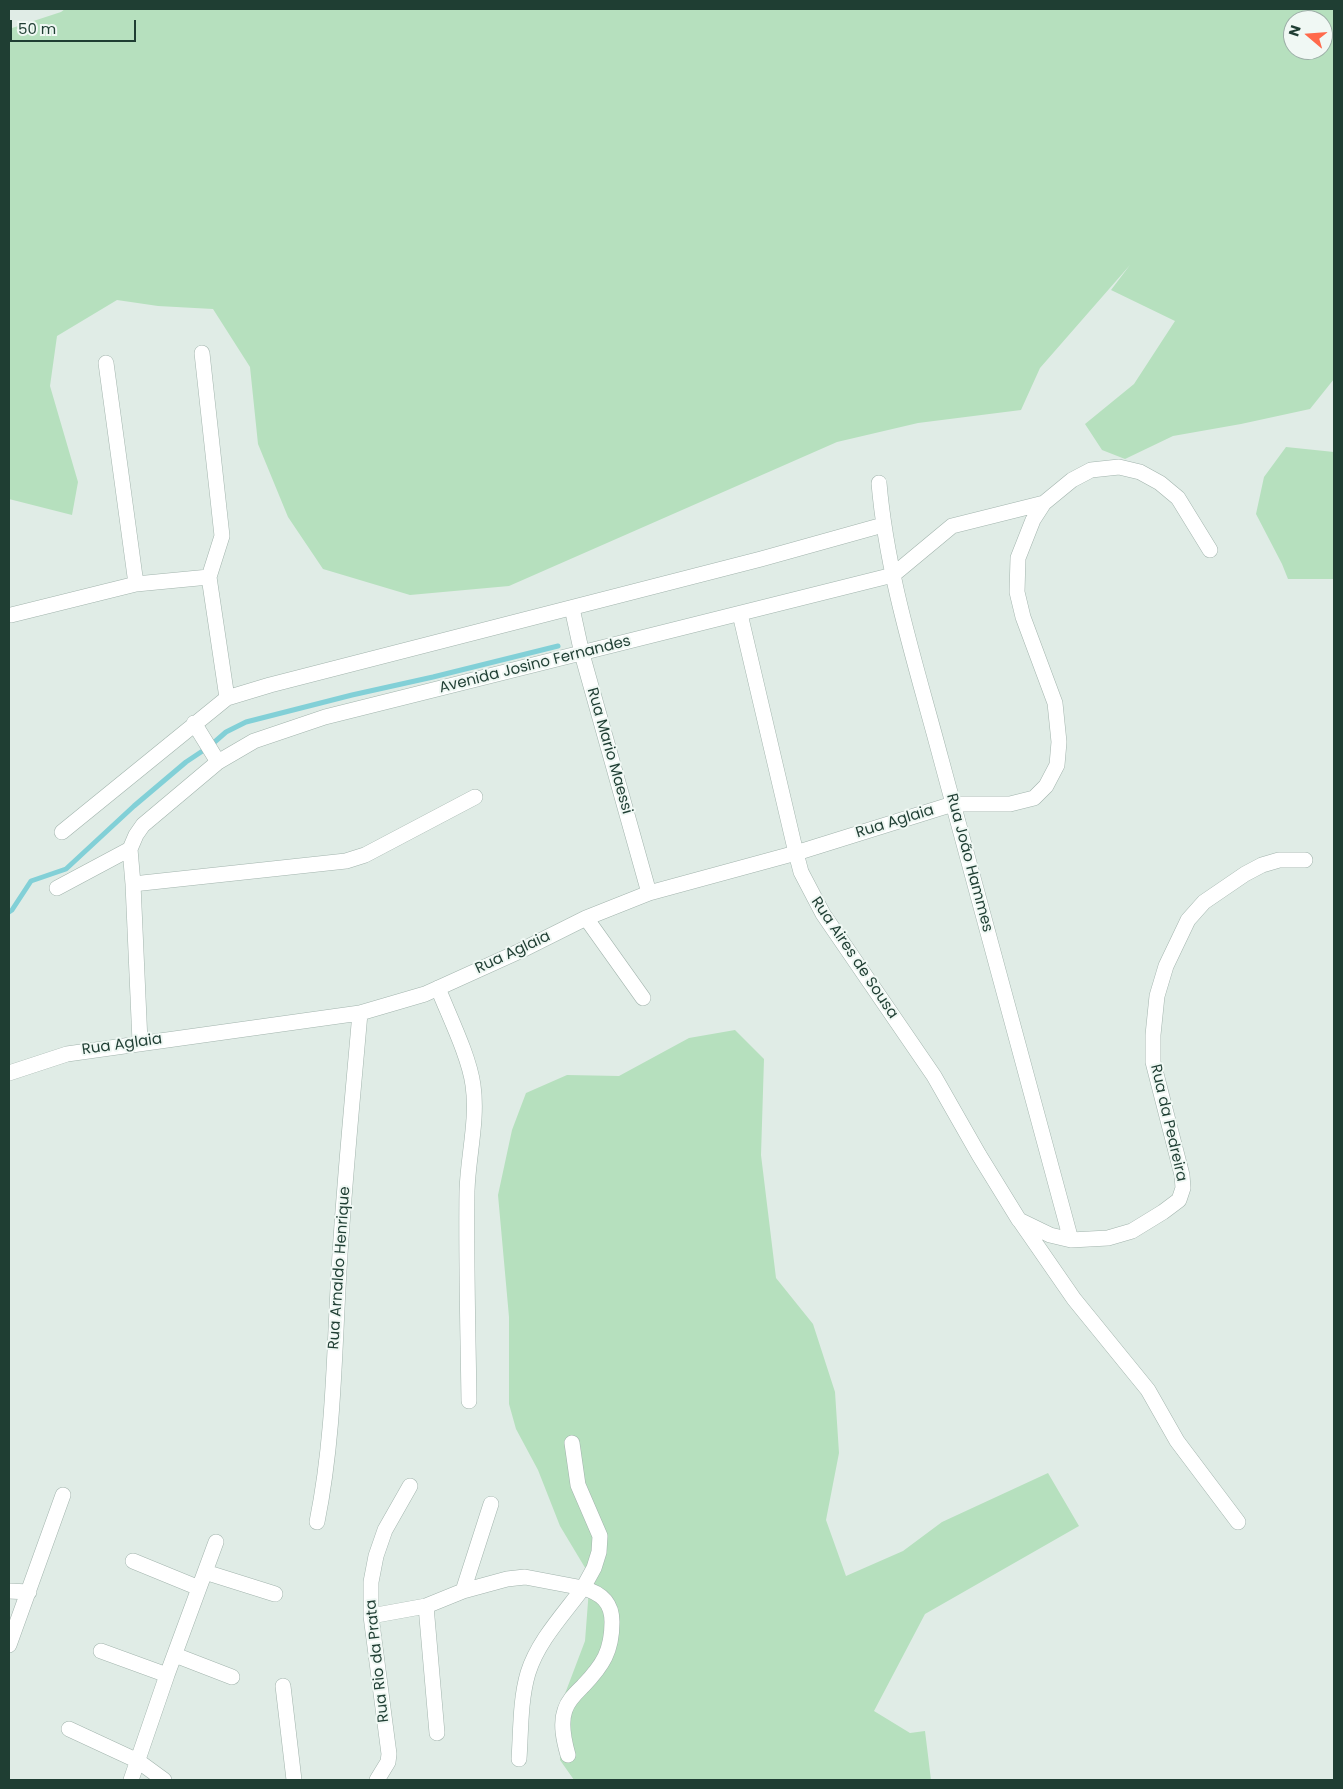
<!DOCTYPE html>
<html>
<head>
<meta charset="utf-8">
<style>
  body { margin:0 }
  #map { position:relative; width:1343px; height:1789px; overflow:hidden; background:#e0ece6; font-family:Poppins,sans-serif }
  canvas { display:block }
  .frame { position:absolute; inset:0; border:10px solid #1f3e33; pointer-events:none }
  .north { position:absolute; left:1283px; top:10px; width:50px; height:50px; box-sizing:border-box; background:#f0f8f4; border:1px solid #9caea7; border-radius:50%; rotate:288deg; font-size:14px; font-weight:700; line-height:20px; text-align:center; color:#1f3e33 }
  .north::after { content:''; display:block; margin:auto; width:18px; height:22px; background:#ff6a4b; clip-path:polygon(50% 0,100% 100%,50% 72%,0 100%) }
  .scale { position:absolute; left:10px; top:20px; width:126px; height:22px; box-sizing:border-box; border:2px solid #1f3e33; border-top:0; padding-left:6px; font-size:15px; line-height:18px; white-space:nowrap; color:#1f3e33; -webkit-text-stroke:4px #f0f8f4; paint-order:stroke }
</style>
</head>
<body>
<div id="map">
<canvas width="1343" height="1789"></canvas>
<div class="frame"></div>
<div class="north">N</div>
<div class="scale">50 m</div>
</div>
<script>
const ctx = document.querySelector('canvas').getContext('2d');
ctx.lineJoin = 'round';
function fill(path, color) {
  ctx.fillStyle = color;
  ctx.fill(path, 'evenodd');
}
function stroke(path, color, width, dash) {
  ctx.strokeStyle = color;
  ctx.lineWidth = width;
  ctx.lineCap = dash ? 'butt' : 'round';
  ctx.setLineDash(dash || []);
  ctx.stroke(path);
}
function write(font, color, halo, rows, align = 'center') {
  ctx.font = font + ' Poppins,sans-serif';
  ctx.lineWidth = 4;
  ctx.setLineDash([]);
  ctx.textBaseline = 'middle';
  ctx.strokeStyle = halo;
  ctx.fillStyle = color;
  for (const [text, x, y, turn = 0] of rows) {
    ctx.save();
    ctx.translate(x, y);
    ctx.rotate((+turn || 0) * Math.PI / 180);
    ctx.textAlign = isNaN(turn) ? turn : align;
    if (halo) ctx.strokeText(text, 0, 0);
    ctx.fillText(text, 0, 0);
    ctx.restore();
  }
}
fill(new Path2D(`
  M65,9H1334V379L1310,409L1241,424L1173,436L1125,459L1102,450L1085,424L1134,384L1175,321L1111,290L1130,265L1040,368L1021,410L918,423L837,442L509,586L410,595L323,569L288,517L258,444L250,367L213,309L158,306L117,300L57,336L50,386L78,482L72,515L9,499V29L61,12ZM1293,20H1323V50H1293Z
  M1286,447L1334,452V579H1288L1282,564L1256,514L1264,477Z
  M735,1030L764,1059L761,1155L776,1278L813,1324L835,1392L839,1453L826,1520L846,1576L903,1551L942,1522L1048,1473L1079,1526L925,1614L874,1711L910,1733L925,1731L931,1780H574L560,1760L563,1699L585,1641L590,1576L560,1526L538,1470L516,1429L509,1404V1317L498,1195L512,1130L526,1093L567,1075L619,1076L689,1038Z`), '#b6e0be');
stroke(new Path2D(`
  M9,912L12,910L31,881L66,869L134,806L186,762L210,746L226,732L246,722L352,695L433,677L558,646`), '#82d0d7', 5);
const minor = new Path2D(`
  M202,353L222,536L209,577L227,698
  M106,363L136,584
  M879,483C887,577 917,668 941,759C983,920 1027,1080 1071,1240
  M572,608L582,654L649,893
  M740,614L796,853L801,872L823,914L934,1076L979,1155L1019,1220L1050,1235L1071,1240L1108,1238L1132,1231L1163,1212L1179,1200L1183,1188L1182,1175L1153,1062V1035L1157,996L1166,966L1188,920L1204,902L1245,874L1262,865L1279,860H1305
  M11,615L136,584L209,577
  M194,723L218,762
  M62,832L227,698L270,685L761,559L883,525
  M130,849L133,884L140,1042
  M133,884L346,861L365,855L475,797
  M57,888L130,849L136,835L143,825L218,762L254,741L325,717L893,575L952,526L1044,503
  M586,918L643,998
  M438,988C449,1016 469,1056 473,1085C478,1120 468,1156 467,1191C466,1261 468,1331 469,1401
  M9,1073L67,1054L360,1013L425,994L520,951L586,918L649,893L796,853L953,804H1010L1034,798L1046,786L1057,765L1059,742L1055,703L1023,617L1017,592L1018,558L1033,520L1044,503L1072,480L1091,470L1119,467L1140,472L1160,483L1178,498L1210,550
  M1020,1221L1074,1299L1148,1390L1177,1441L1238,1522
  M317,1522C335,1433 334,1344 340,1254C345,1174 353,1094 360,1013
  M133,1561L199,1588
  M205,1572L275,1594
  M9,1591L29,1592
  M463,1591L491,1504
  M426,1606L437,1733
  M371,1616L426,1606L463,1591L507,1579L525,1577L583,1588C563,1615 538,1641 528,1673C520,1700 521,1731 519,1759
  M9,1645L63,1495
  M101,1651L167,1675
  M175,1655L232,1677
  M283,1686L294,1780
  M69,1729L138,1761L164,1780
  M568,1755C564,1741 560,1724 565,1710C568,1700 576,1693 583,1686C603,1665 612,1651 612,1622C612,1602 601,1593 583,1588L594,1568L599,1552L600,1536L578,1485L572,1443
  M131,1780L167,1675L216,1542
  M377,1780L388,1762L389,1754L371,1616V1582L376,1556L385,1530L410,1486`);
stroke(minor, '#a2b4ad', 16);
stroke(minor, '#fff', 15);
write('15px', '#1f3e33', '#f0f8f4', [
  ["Avenida Josino Fernandes",535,665,-14],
  ["Rua Mario Maessi",609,751,74],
  ["Rua Aglaia",895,822,-17],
  ["Rua João Hammes",969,863,75],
  ["Rua Aglaia",513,953,-25],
  ["Rua Aires de Sousa",854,958,56],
  ["Rua Aglaia",122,1045,-8],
  ["Rua da Pedreira",1168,1123,77],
  ["Rua Arnaldo Henrique",340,1268,-86],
  ["Rua Rio da Prata",378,1661,-96]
]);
</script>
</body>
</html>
